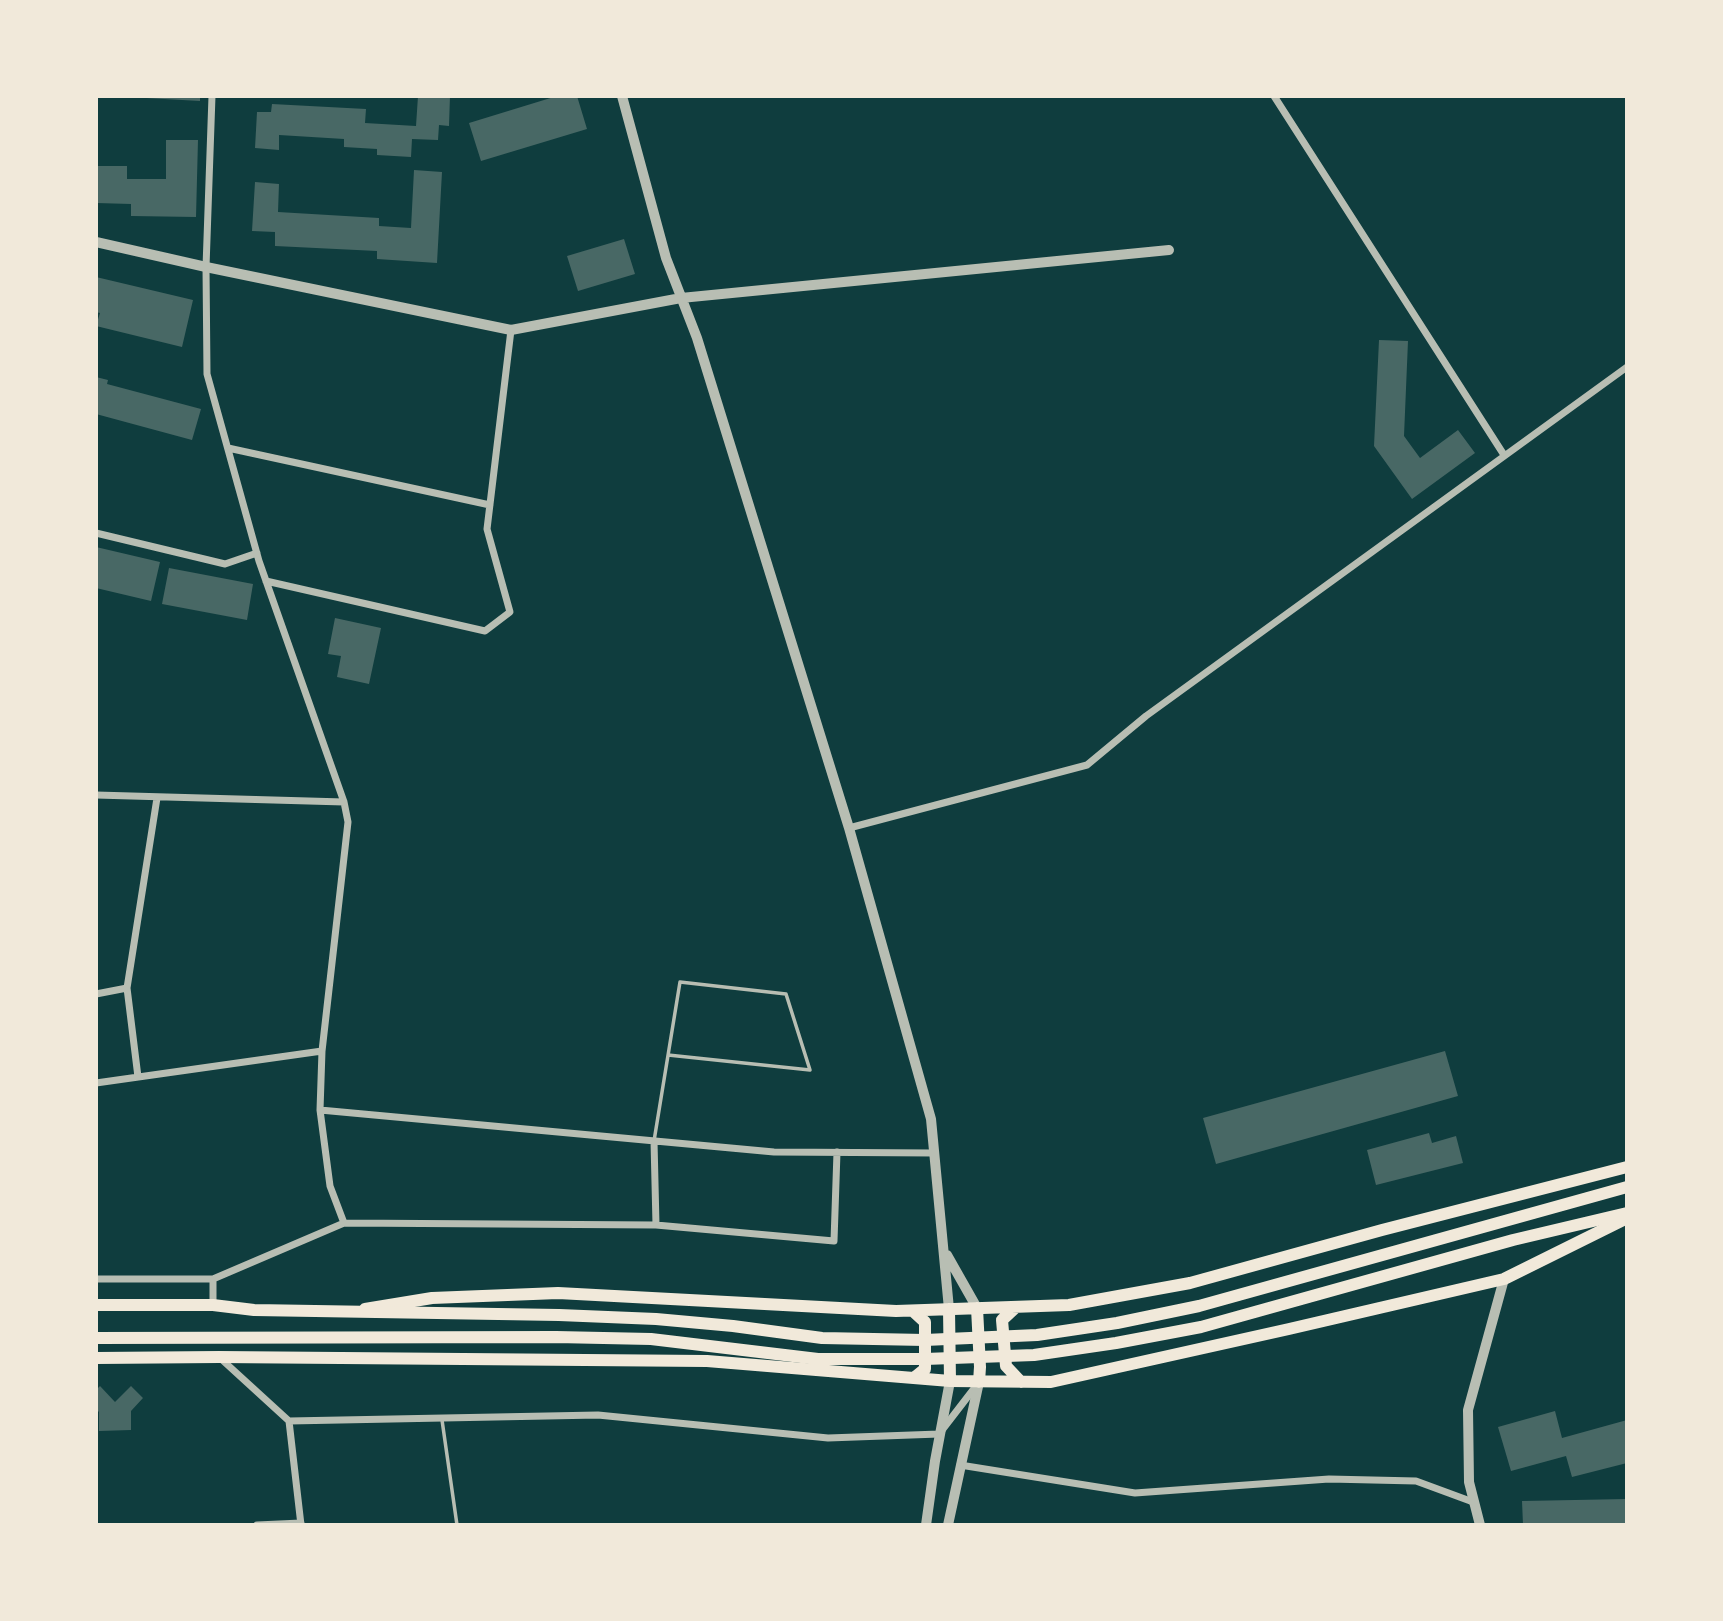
<!DOCTYPE html>
<html>
<head>
<meta charset="utf-8">
<style>
  body { margin:0 }
  #map { position:relative; width:1723px; height:1621px; overflow:hidden; background:#0f3d3e; font-family:"Fira Sans",sans-serif }
  canvas { display:block }
  .frame { position:absolute; inset:0; border:98px solid #f1e9da; pointer-events:none }
</style>
</head>
<body>
<div id="map">
<canvas width="1723" height="1621"></canvas>
<div class="frame"></div>
</div>
<script>
const ctx = document.querySelector('canvas').getContext('2d');
ctx.lineJoin = 'round';
function fill(path, color) {
  ctx.fillStyle = color;
  ctx.fill(path, 'evenodd');
}
function stroke(path, color, width, dash) {
  ctx.strokeStyle = color;
  ctx.lineWidth = width;
  ctx.lineCap = dash ? 'butt' : 'round';
  ctx.setLineDash(dash || []);
  ctx.stroke(path);
}
fill(new Path2D(`
  M146,96H200V101L146,98Z
  M418,96H450L449,126L439,125L438,140L412,139L411,157L377,155V149L344,147V139L279,135V150L255,148L257,112H271L272,104L366,109L365,123L416,126Z
  M557,96H577L587,129L481,161L469,123Z
  M166,140H198L196,217L131,216V204L96,203V166H127V179H166Z
  M414,170L442,172L437,263L377,259V251L275,246V232L252,231L255,182L279,184L278,212L379,218V226L411,228Z
  M624,239L635,274L578,291L567,256Z
  M96,277L193,300L182,347L96,326L100,313L96,312Z
  M1379,340L1408,341L1404,436L1420,458L1458,430L1475,453L1412,499L1374,446Z
  M96,377L108,380L107,384L201,409L192,440L96,414Z
  M96,547L160,562L151,601L96,588Z
  M169,568L253,584L247,620L162,604Z
  M335,618L381,628L369,684L337,677L341,656L328,654Z
  M1445,1051L1458,1096L1216,1164L1203,1118Z
  M1429,1133L1432,1143L1456,1136L1463,1163L1376,1185L1367,1150Z
  M100,1386L115,1402L131,1386L143,1398L131,1411V1430L99,1431V1412L96,1409V1390Z
  M1555,1411L1562,1438L1627,1420V1463L1572,1477L1566,1456L1511,1471L1498,1427Z
  M1627,1499V1525H1523L1522,1501Z`), '#486865');
stroke(new Path2D(`
  M654,1141L680,982L786,994L810,1070L668,1055
  M442,1420L457,1525`), '#b8beb3', 3.5);
stroke(new Path2D(`
  M212,96L206,267L207,374L259,561L344,802L348,822L322,1051L320,1110L330,1186L344,1223
  M1274,96L1504,455
  M228,448L490,505
  M96,533L225,564L257,553
  M266,581L485,631L510,612L487,529L511,330
  M96,795L344,802
  M849,828L1087,765L1146,716L1627,367
  M96,994L127,988
  M138,1077L127,988L157,798
  M96,1083L322,1051
  M320,1110L774,1152L934,1153
  M654,1141L656,1225
  M96,1279H213L344,1223L656,1225L834,1241L837,1152
  M213,1279V1305
  M219,1357L289,1421L301,1525
  M289,1421L598,1415L828,1438L939,1434L976,1386
  M960,1465L1135,1493L1329,1479L1416,1481L1473,1502
  M257,1525L301,1523`), '#b8beb3', 7);
stroke(new Path2D(`
  M622,96L666,258L697,338L849,828L931,1119L949,1309
  M96,242L206,267L511,330L681,298L1169,250
  M947,1255L977,1308
  M926,1525L935,1461L950,1381
  M948,1525L979,1382
  M1480,1525L1469,1482L1468,1410L1504,1279`), '#b8beb3', 10);
stroke(new Path2D(`
  M1016,1307L1002,1320L1006,1366L1021,1382
  M977,1308L980,1367L979,1382
  M365,1309L432,1298L558,1293L896,1311L1069,1305L1190,1283L1382,1230L1627,1167
  M949,1309L950,1381
  M913,1311L925,1322V1369L914,1378
  M96,1358L219,1357L707,1361L950,1381L1051,1382L1289,1329L1504,1279L1627,1218`), '#f1e9da', 12);
stroke(new Path2D(`
  M96,1305H213L254,1310L559,1315L656,1319L733,1326L822,1338L925,1340L1037,1335L1117,1323L1199,1306L1627,1187
  M96,1338L556,1337L651,1339L818,1359H925L1034,1355L1116,1343L1201,1327L1513,1240L1627,1213`), '#f1e9da', 12);
</script>
</body>
</html>
